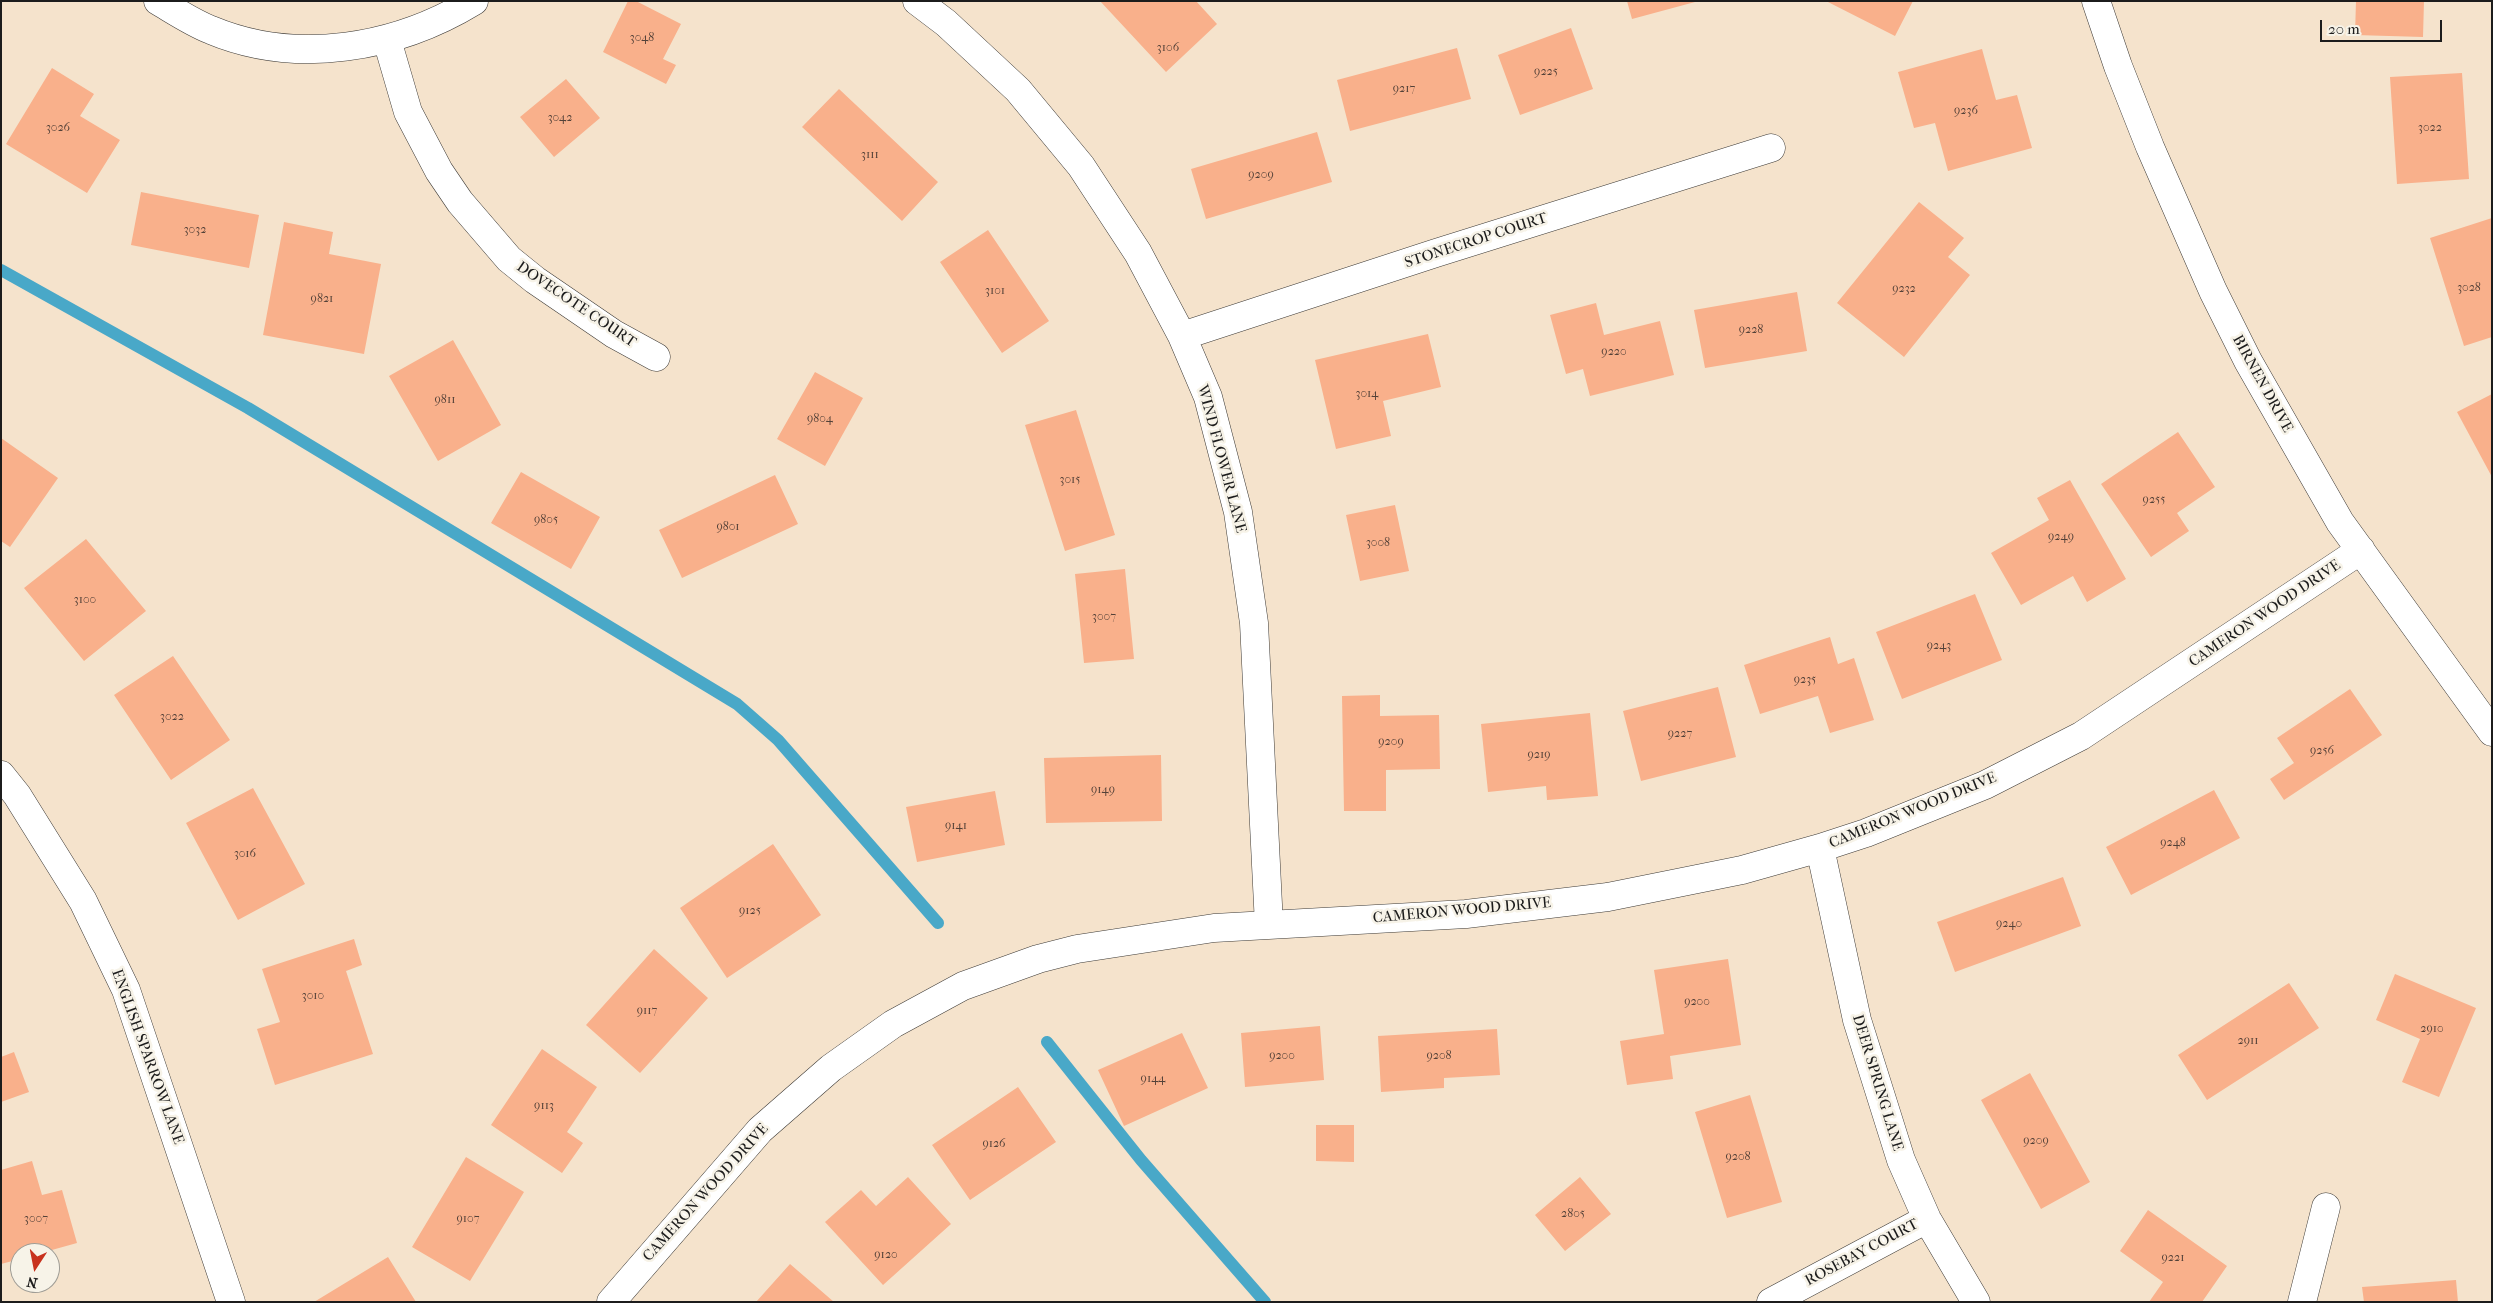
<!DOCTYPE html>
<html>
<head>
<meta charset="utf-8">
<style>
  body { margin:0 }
  #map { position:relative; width:2493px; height:1303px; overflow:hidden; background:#f5e3cc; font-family:"IM FELL French Canon",serif }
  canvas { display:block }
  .frame { position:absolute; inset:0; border:2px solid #1c1c1c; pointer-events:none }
  .north { position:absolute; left:10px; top:1243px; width:50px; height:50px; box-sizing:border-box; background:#f7f3e8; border:1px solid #9f9d96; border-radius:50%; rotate:191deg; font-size:14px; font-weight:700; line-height:20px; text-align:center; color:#1c1c1c }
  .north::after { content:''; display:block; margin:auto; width:18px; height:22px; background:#c8321e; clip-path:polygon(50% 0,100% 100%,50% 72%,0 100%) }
  .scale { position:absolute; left:2320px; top:20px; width:122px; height:22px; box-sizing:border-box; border:2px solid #1c1c1c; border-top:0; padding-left:6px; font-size:15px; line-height:18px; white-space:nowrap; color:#1c1c1c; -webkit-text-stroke:4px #f7f3e8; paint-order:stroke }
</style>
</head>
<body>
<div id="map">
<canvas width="2493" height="1303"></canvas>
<div class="frame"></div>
<div class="north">N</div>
<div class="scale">20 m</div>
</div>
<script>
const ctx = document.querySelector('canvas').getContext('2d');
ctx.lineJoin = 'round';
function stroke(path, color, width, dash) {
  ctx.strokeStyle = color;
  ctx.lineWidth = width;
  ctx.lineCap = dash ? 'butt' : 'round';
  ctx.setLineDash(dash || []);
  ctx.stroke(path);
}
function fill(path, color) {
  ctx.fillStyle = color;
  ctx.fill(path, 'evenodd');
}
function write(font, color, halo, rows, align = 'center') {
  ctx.font = font + ' "IM FELL French Canon",serif';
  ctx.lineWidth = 5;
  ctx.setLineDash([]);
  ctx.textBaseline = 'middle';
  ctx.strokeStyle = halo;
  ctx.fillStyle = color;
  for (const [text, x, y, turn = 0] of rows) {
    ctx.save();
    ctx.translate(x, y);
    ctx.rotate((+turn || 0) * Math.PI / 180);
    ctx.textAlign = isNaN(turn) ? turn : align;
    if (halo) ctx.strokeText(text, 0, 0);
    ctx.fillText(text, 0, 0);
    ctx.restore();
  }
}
stroke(new Path2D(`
  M1,270L248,408L737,704L778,740L938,923
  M1047,1042L1141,1160L1265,1302`), '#49a8c8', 12);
fill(new Path2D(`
  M628,1H636L681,24L663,59L676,65L666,84L603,52Z
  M1100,1H1196L1217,24L1166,72Z
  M1627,1H1695V2L1632,19Z
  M1826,1H1913L1895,36Z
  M2356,1H2424L2423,37L2355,35Z
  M1571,28L1593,89L1520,115L1498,55Z
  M1457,48L1471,99L1350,131L1337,80Z
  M1982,49L1996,100L2017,95L2032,148L1948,171L1935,123L1914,128L1898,72Z
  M52,68L94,94L80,116L120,140L87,193L6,144Z
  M2462,73L2469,179L2397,184L2390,77Z
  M566,79L600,118L554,157L520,117Z
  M839,89L938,182L902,221L802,127Z
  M1317,132L1332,182L1206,219L1191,169Z
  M141,192L259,215L249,268L131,245Z
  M1919,202L1964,238L1948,257L1970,275L1904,357L1837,303Z
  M2492,218V337L2464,346L2430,238Z
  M284,222L333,232L329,254L381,264L364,354L263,335Z
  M988,230L1049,321L1002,353L940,262Z
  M1797,292L1807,351L1705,368L1694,310Z
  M1596,303L1604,335L1660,321L1674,375L1590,396L1583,369L1566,374L1550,315Z
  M1428,334L1441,387L1383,401L1391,436L1336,449L1315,360Z
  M453,340L501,425L438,461L389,376Z
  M815,372L863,398L825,466L777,439Z
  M2492,394V477L2457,412Z
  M1076,410L1115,535L1065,551L1025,425Z
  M2178,432L2215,487L2177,513L2189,531L2151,557L2101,484Z
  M1,438L58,478L10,547L1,541Z
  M521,472L600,517L571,569L491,523Z
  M775,475L798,524L682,578L659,530Z
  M2070,480L2126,579L2087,602L2073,576L2021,605L1991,553L2049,520L2037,498Z
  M1395,505L1409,571L1360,581L1346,515Z
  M86,539L146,611L84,661L24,588Z
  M1125,569L1134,659L1084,663L1075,574Z
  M1975,594L2002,660L1902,699L1876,632Z
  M1830,637L1838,664L1854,658L1874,720L1830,733L1818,696L1760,714L1744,665Z
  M173,656L230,740L171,780L114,695Z
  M1718,687L1736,757L1641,781L1623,711Z
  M2350,689L2382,735L2284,800L2270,779L2294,763L2277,738Z
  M1380,695V716L1439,715L1440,769L1386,770V811H1344L1342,696Z
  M1590,713L1598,796L1547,800L1546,786L1488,792L1481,724Z
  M1161,755L1162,821L1046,823L1044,758Z
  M253,788L305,884L238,920L186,823Z
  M2214,790L2240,838L2131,895L2106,847Z
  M995,791L1005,845L917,862L906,807Z
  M773,844L821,915L727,978L680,908Z
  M2063,877L2081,926L1955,972L1937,922Z
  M354,939L362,965L346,971L373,1054L275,1085L257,1029L280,1022L262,969Z
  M654,949L708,998L640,1073L586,1025Z
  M1728,959L1741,1045L1670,1056L1673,1079L1627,1085L1620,1041L1664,1034L1654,970Z
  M2395,974L2476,1008L2439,1097L2402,1082L2420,1039L2376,1020Z
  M2289,983L2319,1028L2207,1100L2178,1055Z
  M1320,1026L1324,1080L1245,1087L1241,1033Z
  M1497,1029L1500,1075L1444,1078V1088L1381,1092L1378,1036Z
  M1182,1033L1208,1088L1124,1126L1098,1070Z
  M542,1049L597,1087L567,1132L583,1143L562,1173L491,1125Z
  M14,1052L29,1092L1,1102V1057Z
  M2030,1073L2090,1182L2041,1209L1981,1100Z
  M1018,1087L1056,1142L970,1200L932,1145Z
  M1750,1095L1782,1202L1727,1218L1695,1112Z
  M1316,1125H1354V1162L1316,1161Z
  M466,1157L524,1192L470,1281L412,1247Z
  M32,1161L42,1195L62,1190L77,1243L41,1253H20V1259L1,1264V1170Z
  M908,1177L951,1224L883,1285L825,1222L861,1190L876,1206Z
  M1580,1177L1611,1214L1565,1251L1535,1215Z
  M2148,1210L2227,1266L2202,1302H2149L2163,1282L2120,1251Z
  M388,1257L416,1302H314Z
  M790,1264L834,1302H756Z
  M2456,1280L2458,1302H2364L2362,1287Z`), '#f9b08b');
const street = new Path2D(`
  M158,1C175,11 193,23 211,30C297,66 397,48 474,1
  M917,1L946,23L1018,90L1081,166L1138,253L1182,336L1208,397L1238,512L1254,623L1269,925
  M2096,1L2118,66L2150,147L2213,291L2248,361L2340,522L2492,732
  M387,40L408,112L439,171L460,202L509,259L535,280L614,334L656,357
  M1182,336L1436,253L1771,148
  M1,775L17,795L83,901L126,990L231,1302
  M1820,848L1857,1020L1901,1160L1927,1219L1976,1302
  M611,1302L760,1130L831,1068L893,1024L963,986L1038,959L1077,949L1214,928L1466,914L1608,897L1742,870L1820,848L1866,833L1985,785L2081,736L2361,550
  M1771,1302L1927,1219
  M2302,1302L2326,1207`);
stroke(street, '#3d3a36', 29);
stroke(street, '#fff', 28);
write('12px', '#534138', null, [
  ["3048",642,38],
  ["3106",1168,48],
  ["9225",1546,72],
  ["9217",1404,89],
  ["9236",1966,111],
  ["3042",560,118],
  ["3026",58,128],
  ["3022",2430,128],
  ["3111",870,155],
  ["9209",1261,175],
  ["3032",195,230],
  ["3028",2469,288],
  ["9232",1904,289],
  ["3101",995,291],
  ["9821",322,299],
  ["9228",1751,330],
  ["9220",1614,352],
  ["3014",1367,394],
  ["9811",445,400],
  ["9804",820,419],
  ["3015",1070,480],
  ["9255",2154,500],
  ["9805",546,520],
  ["9801",728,527],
  ["9249",2061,537],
  ["3008",1378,543],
  ["3100",85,600],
  ["3007",1104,617],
  ["9243",1939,646],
  ["9235",1805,680],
  ["3022",172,717],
  ["9227",1680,734],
  ["9209",1391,742],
  ["9256",2322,751],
  ["9219",1539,755],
  ["9149",1103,790],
  ["9141",956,826],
  ["9248",2173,843],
  ["3016",245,854],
  ["9125",750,911],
  ["9240",2009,924],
  ["3010",313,996],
  ["9200",1697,1002],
  ["9117",647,1011],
  ["2910",2432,1029],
  ["2911",2248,1041],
  ["9200",1282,1056],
  ["9208",1439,1056],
  ["9144",1153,1079],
  ["9113",544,1106],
  ["9209",2036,1141],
  ["9126",994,1144],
  ["9208",1738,1157],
  ["2805",1573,1214],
  ["3007",36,1219],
  ["9107",468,1219],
  ["9120",886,1255],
  ["9221",2173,1258]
]);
write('15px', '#1c1c1c', '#f7f3e8', [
  ["STONECROP COURT",1476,241,-18],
  ["DOVECOTE COURT",576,305,34],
  ["BIRNEN DRIVE",2262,384,61],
  ["WIND FLOWER LANE",1221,459,75],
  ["CAMERON WOOD DRIVE",2265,614,-34],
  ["CAMERON WOOD DRIVE",1913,811,-22],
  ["CAMERON WOOD DRIVE",1462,911,-5],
  ["ENGLISH SPARROW LANE",147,1057,70],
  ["DEER SPRING LANE",1877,1083,73],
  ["CAMERON WOOD DRIVE",706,1193,-48],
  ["ROSEBAY COURT",1862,1253,-28]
]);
</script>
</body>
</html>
